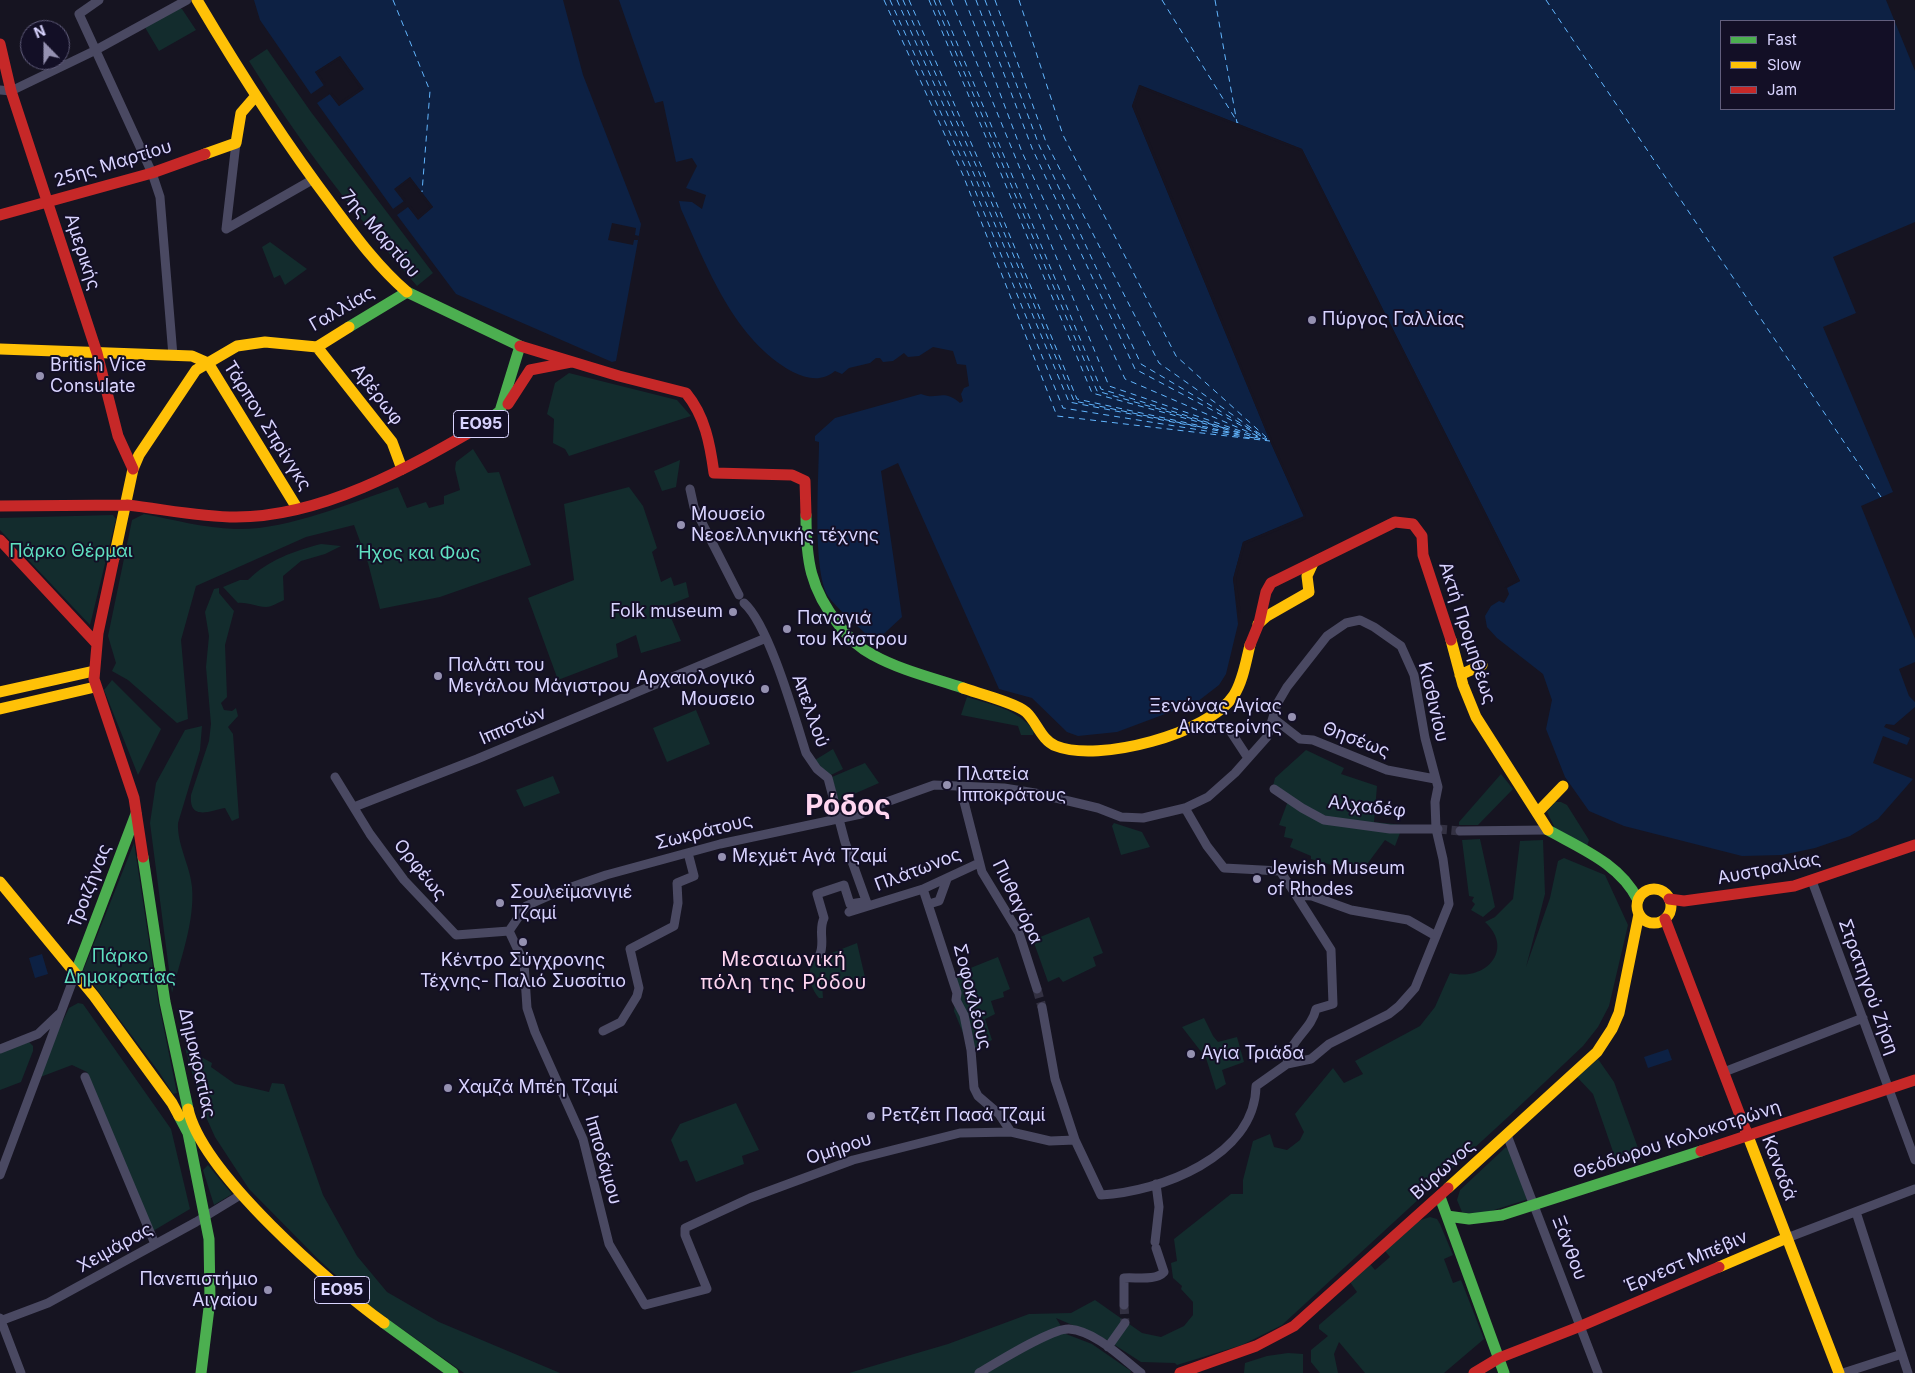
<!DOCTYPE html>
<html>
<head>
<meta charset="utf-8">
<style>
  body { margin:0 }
  #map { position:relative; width:1915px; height:1373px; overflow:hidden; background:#161421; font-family:Inter,sans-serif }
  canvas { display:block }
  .legend { position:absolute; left:1720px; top:20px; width:175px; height:90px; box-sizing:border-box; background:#130f26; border:1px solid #625e7d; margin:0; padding:6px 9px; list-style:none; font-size:15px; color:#d9d4ff }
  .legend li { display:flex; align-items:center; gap:10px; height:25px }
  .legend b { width:25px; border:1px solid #625e7d }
  .north { position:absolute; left:20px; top:20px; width:50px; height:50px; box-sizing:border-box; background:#130f26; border:1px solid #625e7d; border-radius:50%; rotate:338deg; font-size:14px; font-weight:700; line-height:20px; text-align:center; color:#d9d4ff }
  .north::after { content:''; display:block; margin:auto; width:18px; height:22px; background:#9591b1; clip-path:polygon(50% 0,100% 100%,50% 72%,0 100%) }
</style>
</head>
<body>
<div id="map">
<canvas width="1915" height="1373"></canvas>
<ul class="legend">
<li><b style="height:6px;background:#4caf50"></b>Fast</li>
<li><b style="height:6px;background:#ffc107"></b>Slow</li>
<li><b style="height:6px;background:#c62828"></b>Jam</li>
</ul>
<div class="north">N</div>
</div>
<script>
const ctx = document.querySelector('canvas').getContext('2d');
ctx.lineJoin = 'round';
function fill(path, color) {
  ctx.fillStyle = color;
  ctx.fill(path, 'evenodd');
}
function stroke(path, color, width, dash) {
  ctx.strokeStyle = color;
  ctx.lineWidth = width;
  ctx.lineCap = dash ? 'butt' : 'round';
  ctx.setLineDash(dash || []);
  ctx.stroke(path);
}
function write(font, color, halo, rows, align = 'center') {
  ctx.font = font + ' Inter,sans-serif';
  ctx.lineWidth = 4;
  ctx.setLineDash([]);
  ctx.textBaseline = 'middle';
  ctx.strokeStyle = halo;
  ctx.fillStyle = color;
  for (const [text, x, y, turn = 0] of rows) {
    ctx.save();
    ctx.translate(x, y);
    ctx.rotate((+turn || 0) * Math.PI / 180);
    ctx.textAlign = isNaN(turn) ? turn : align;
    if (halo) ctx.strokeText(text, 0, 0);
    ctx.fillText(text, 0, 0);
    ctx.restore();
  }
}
fill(new Path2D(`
  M175,7L182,9L196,30L159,51L143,24Z
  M267,49L311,112L433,273L417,286C356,216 298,141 249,61Z
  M270,242L307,269L285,285L280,275L274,278L262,247Z
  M569,373L677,400L691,416L569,456L565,449L553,443L554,419L547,414L555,383Z
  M473,449L488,473L499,472L531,565L440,597L380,609L368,563L354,525L306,537L196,586L181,640L188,719L177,723L128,680L112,671L116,663L108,636L132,520L144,514C174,520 205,528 235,529C284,531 351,503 398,487L407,508L426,502L429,508L444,504V496L460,490L455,469L456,462Z
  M680,460L676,487L662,491L654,471Z
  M629,487L643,506L657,548L652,552L661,582L671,577L674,586L686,582L689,597L666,606L681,641L641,653L636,635L616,644L618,657L558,680L528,598L574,580L564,504Z
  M113,515L116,519L90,625L0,530V518Z
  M321,544L341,546L325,554L301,561L283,576L284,600C279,602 272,607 266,607C256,607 248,602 238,603L223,587L240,580H248C268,560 294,551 321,544Z
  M219,588V593L234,611L225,645L227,697L221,703L224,710L232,711L236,708L238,716L228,727L233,734L239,818L232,821L225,808C209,811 189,821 191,795L209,741L211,724L206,667L209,636L205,612L214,589Z
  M112,680L161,729L138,775L104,690Z
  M967,697C992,705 1018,709 1034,731L1033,735H1021L1018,726L961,715Z
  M696,710L710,744L667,762L653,728Z
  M202,726L200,750L178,823C177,845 190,865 192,887C195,922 180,960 172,993L150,823L156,783L185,730Z
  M833,749L843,769L829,776L815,760Z
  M1306,750L1344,768L1341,774L1377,786L1374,822L1403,825L1395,846L1385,840L1365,867L1353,865L1349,870L1311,859V856L1290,847L1293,839L1284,837L1286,827L1279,825L1288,801L1272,790L1275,778Z
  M865,763L879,783L838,801L832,777Z
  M1501,774L1513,789L1478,825H1459V822Z
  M553,776L560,793L524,807L516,790Z
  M1555,802H1561L1567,805L1589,840L1587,846L1555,828L1547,812Z
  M1114,823L1142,832L1150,847L1121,855L1112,826Z
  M1480,839L1495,907L1483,917L1471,910L1475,904L1472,901L1474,897L1469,896L1462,840Z
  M1543,840L1545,894L1526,967L1550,898L1558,861L1564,858L1605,875L1628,925L1609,1006L1598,1027L1583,1046L1508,1117L1282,1325L1242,1345L1177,1365L1175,1363L1141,1362L1107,1340L1056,1318L1066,1334L1092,1344L1131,1371L1130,1373H849L948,1344L1029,1314L1071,1313L1095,1300L1142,1333L1161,1337L1184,1326L1193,1315V1302L1181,1289L1182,1286L1173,1278L1171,1263L1177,1261L1174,1239L1231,1194H1243V1180L1253,1141L1270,1134L1274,1147L1287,1150L1300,1140L1304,1132L1295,1114L1333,1068L1344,1083L1363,1074L1355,1061L1420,1026L1435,1007L1450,973C1488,982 1514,948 1485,922L1495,917L1513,899L1520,841Z
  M134,843L158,1000L177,1093L173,1094L159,1072L83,971Z
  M1089,917L1103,953L1093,957L1096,966L1063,982L1059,977L1048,982L1033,940Z
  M857,943L867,986L850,990L848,986L832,989L831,984H822L823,998H819C810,987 805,972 815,960L829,959V954Z
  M998,957L1010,989L1003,992L1004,997L991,1001L995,1014L985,1019L992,1040L970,1050L954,1011L957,987L953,975Z
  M78,1003L83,1004L171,1129L190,1209L153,1231L87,1072L72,1065L35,1079L69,1008Z
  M1204,1018L1213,1036L1218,1042L1237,1037L1244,1062L1222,1070L1226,1084L1216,1090L1206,1058L1182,1027Z
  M29,1042L33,1046V1051L21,1082L0,1090V1052Z
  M185,1048L212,1063L211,1067L235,1084L269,1092L272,1083L284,1084L323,1195L357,1256L387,1292L439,1322L560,1373H464L367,1304L318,1259L249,1189L215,1137L202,1108Z
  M1598,1059L1614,1082L1642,1159L1618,1166L1593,1094L1577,1077Z
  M736,1103L759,1150L742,1156L744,1164L696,1182L687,1160L680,1162L671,1140L680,1124Z
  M1506,1147L1513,1153L1529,1199L1478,1215L1462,1212L1457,1200L1460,1190Z
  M208,1165L232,1194L214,1205L203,1170Z
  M1430,1217L1437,1219L1440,1224L1453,1255L1444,1259L1453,1283L1461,1280L1484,1339L1444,1373H1365L1339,1342L1334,1354L1338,1373H1320L1311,1362V1350L1328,1336L1319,1329V1325L1357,1292L1350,1282L1370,1264L1375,1270L1390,1257L1385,1251L1418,1221Z
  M1288,1353L1303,1354V1373H1244L1245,1363L1267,1356Z`), '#132c2d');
fill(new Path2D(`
  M254,0H563L583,75L641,224L616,361L612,362L456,294L397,215L408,207L418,219L433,207L410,177L395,189L404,201L393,209L317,103L330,94L339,106L363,89L340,56L315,72L324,85L311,94L260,20Z
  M619,0H1886L1915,71V222L1833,257L1856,313L1823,327L1893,492L1861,506L1915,639V662L1899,669L1909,696L1915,702V707L1894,725L1886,724L1884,727L1910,738L1907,745L1883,736L1873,763L1913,779L1878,819L1850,836L1815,848L1782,855L1742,856L1624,826L1589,811L1565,777L1546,729L1552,700L1543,674L1497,638L1487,627L1485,616L1491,606L1499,601L1504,603L1509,594L1507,588L1520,581L1302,149L1140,85L1132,106L1270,441L1304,517L1243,542L1233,579L1238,624L1226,674L1219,685L1197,702L1117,732L1078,736L1067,732L1032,698L999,689L898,463L881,471L902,617L875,642C863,631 836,608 828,596C812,569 819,476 819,442L815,441V436L835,418L921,394C938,401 942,388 960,403L963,401L961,394L964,388L969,386L966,365L957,364L953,351L933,347L919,356L908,357L904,353L893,361L883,362L880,358H876L870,363L849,368L842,374L835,371C822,382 807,379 793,372C734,340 707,267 681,209L679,201L692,202L702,209L706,195L686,188L697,166L692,158L676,162L663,101L655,103ZM1721,21H1894V109H1721Z
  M42,954L48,974L35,978L29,958Z
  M1668,1049L1672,1060L1648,1068L1644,1057Z`), '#0d2144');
fill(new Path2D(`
  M340,56L364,89L339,106L328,92H331L340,102L360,88L339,59L318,73L326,84L325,87L315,72Z
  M1139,85L1302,149L1520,581L1504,588L1517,580L1301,151L1141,88L1135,106L1272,440L1306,516L1305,519L1245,544L1236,579L1241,613H1239L1233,579L1243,542L1304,516L1270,441L1132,106Z
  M410,177L433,207L418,220L407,205H410L418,216L430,207L420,194L410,180L398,189L406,200L405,203L394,189Z
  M612,223L636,228L635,235L639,236L638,240H634L633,245L608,240Z`), '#161421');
stroke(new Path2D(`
  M393,0L430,91L422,192
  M884,0L963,175L1057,416L1270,441
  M890,0L968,173L1063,408L1250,438
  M897,0L973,172L1069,402L1245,436
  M903,0L978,170L1074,401L1201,427
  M909,0L982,168L1077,399L1238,434
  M929,0L1092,393L1265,440
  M934,0L1097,391L1224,428
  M939,0L1101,389L1245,434
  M951,0L1109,386L1258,437
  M965,0L1022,152L1125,379L1267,440
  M976,0L1032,148L1135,369L1261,436
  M985,0L1039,145L1141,364L1257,433
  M995,0L1046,142L1159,363L1267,439
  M1019,0L1063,135L1176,356L1266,437
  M1162,0L1238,123
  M1215,0L1237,123
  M1546,0L1881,497
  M1249,437L1260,439`), '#62b6ff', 1, [6, 5]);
stroke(new Path2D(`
  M1438,829L1460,831
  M1037,989L1042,1007
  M1124,1305L1125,1323`), '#333142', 9, [9, 4.5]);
stroke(new Path2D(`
  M99,0L79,14L152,173L160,197L173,356
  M0,90L11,91L94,51L187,0
  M226,229L312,180
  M226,229L236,143
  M690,489L694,507L739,595
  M744,603C769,625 795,718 806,753L817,769L828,778L845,842L868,906
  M1273,718L1300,739L1313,740L1387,770L1435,779
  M1227,726L1248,758
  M335,777L370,834L404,880L456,935L509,931
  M960,786L982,872L1019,933L1037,989
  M1274,789L1302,808L1324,820L1390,829H1438
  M354,807L477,759L766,638
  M1185,808L1207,846L1224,868L1280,871L1296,895L1312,896L1351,910L1408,920L1436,936
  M1460,831L1547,830
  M1812,881L1915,1160
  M923,889L957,993L956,1000L964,1015L971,1050L974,1088L978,1096L999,1114L1011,1132
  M929,904L939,901L947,879
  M849,912L923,889L979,863
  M509,931L526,906L560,891L606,875L720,844L861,814L881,804L934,785L1004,788L1035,793L1098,808L1121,817L1143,818L1185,808L1208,797L1235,773L1267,737L1277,704L1287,687L1327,636L1346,623L1360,620L1374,627L1401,646L1414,675L1425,738L1438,787L1435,802L1436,829L1443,859L1449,904L1415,988L1399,1006L1389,1014L1329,1044L1311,1059L1287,1064L1256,1086C1255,1157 1159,1192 1101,1195L1075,1140L1055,1079L1042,1007
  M509,931L524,963L527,1008L535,1032L583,1139L609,1244L645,1305L707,1289L685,1235V1228L750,1198L853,1160L960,1133L1011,1132L1050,1141L1075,1140
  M820,954C825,942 818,930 824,918L817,894L844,885L850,904L863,902
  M603,1031L621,1022L637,996L639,988L630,949L674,926L678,903L677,883L694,876L688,853
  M0,1049L38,1034L59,1014
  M1287,1064C1289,1039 1311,1031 1316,1009L1333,1004L1331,950L1296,895
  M1724,1072L1863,1018
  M85,1077L155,1244
  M1507,1135L1598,1373
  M0,1175L76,972
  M1856,1212L1908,1373
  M1787,1238L1915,1189
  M1155,1242L1159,1207L1156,1184
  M1124,1305V1278C1136,1277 1156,1281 1164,1272L1156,1248
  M0,1318L21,1373
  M0,1321L48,1303L196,1222L242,1194
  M1108,1347L1125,1323
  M979,1373C996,1363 1052,1328 1069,1329C1095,1331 1121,1357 1141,1373
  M1843,1373L1902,1354`), '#4a4962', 9);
stroke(new Path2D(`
  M349,327L407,292L520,346L500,411L479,427
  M806,515C806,560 810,589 839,625C848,637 859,648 873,655C900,670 933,678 963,688
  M1548,830C1582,849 1620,864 1638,900
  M143,857L165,1002L188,1109
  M76,972L136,814
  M179,1116L188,1133L209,1239L210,1300L201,1373
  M1440,1197L1504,1373
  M1447,1216L1469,1219L1502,1215L1701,1151
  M384,1323L453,1373`), '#4caf50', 11);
stroke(new Path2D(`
  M197,0C239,71 283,140 333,206C356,237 378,267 407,292
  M205,154L236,143L241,113L254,98
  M317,347L392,442L402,469
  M0,349L192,356L208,363L297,508
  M114,558L133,469L139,455L196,370L237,346L265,342L317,347L349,327
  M1258,624L1267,616L1309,592L1307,576L1313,563
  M1451,640L1463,685L1476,717L1548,830
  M1460,675L1482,665
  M963,688C977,693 1016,703 1026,712C1037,722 1041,740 1056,746C1098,763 1209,734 1234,695C1243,681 1246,661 1250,645
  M0,692L94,671
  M0,709L95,687
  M1537,813L1563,786
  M0,882L94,996L172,1103L179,1116
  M1637 906a17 17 0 1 1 34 0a17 17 0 1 1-34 0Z
  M188,1109C202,1173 330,1284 384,1323
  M1746,1131L1839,1373
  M1448,1188L1597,1052L1612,1029L1619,1013L1639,914
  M1719,1267L1787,1238`), '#ffc107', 11);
stroke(new Path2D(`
  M0,44L11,91L97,353L118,436L133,469
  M0,215L152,173L205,154
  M520,346L619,376L686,393C705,416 710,444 714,473L792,475L805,481L806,515
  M508,404L530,370L571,362
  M127,505C163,509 200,517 236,517C322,517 408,468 479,427
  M0,506L127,505
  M0,540L97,644
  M114,558L98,633L94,679L134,798L143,857
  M1250,645L1259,623L1266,592L1271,583L1395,522L1413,524L1422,536L1423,555L1451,640
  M1669,899L1684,901L1794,886L1915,845
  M1665,919L1746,1131
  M1701,1151L1915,1080
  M1180,1373L1256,1346L1294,1326L1448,1188
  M1474,1373L1499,1358L1581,1326L1719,1267`), '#c62828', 11);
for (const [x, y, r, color] of [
  [1312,320,5,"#9591b1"],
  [40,376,5,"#9591b1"],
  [681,525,5,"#9591b1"],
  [733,612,5,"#9591b1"],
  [787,629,5,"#9591b1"],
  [438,676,5,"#9591b1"],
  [765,689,5,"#9591b1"],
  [1292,717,5,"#9591b1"],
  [947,785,5,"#9591b1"],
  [722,857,5,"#9591b1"],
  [1257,879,5,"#9591b1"],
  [500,903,5,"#9591b1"],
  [523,942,5,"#9591b1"],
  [1191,1054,5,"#9591b1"],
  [448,1088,5,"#9591b1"],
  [871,1116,5,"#9591b1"],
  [268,1290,5,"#9591b1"]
]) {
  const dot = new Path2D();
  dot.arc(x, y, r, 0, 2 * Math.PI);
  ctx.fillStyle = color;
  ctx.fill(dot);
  stroke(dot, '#130f26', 2);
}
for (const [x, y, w] of [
  [481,424,55],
  [342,1290,55]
]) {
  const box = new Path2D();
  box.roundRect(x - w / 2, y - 13.5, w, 27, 4);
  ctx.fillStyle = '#130f26';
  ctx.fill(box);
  stroke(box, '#d9d4ff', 1);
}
write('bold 16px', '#d9d4ff', null, [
  ["ΕΟ95",481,424],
  ["ΕΟ95",342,1290]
]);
write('18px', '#d9d4ff', '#130f26', [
  ["25ης Μαρτίου",113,164,-17],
  ["7ης Μαρτίου",380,234,49],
  ["Αμερικής",82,252,72],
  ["Γαλλίας",342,309,-30],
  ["Αβέρωφ",377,395,52],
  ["Τάρπον Σπρίνγκς",267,426,58],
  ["Ακτή Προμηθέως",1467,633,72],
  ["Κισθινίου",1433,702,77],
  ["Απελλού",810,711,70],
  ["Ιπποτών",513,726,-23],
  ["Θησέως",1356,740,21],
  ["Αλχαδέφ",1367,807,7],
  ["Σωκράτους",704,832,-14],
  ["Αυστραλίας",1769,869,-11],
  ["Ορφέως",420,870,51],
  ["Πλάτωνος",918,870,-21],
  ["Τροιζήνας",90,886,-69],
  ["Πυθαγόρα",1017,902,64],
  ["Στρατηγού Ζήση",1868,987,70],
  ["Σοφοκλέους",972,997,76],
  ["Δημοκρατίας",197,1063,77],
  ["Θεόδωρου Κολοκοτρώνη",1677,1140,-18],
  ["Ομήρου",839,1149,-18],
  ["Ιπποδάμου",603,1160,74],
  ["Καναδά",1779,1168,69],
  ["Βύρωνος",1443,1170,-42],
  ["Χειμάρας",115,1248,-29],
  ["Ξάνθου",1569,1248,69],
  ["Έρνεστ Μπέβιν",1686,1262,-23]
]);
write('18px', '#d9d4ff', '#130f26', [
  ["Πύργος Γαλλίας",1322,320],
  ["British Vice",50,366],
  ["Consulate",50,387],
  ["Μουσείο",691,515],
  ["Νεοελληνικής τέχνης",691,536],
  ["Folk museum",723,612,"right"],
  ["Παναγιά",797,619],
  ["του Κάστρου",797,640],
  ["Παλάτι του",448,666],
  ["Μεγάλου Μάγιστρου",448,687],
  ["Αρχαιολογικό",755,679,"right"],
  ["Μουσειο",755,700,"right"],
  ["Ξενώνας Αγίας",1282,707,"right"],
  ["Αικατερίνης",1282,728,"right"],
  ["Πλατεία",957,775],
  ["Ιπποκράτους",957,796],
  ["Μεχμέτ Αγά Τζαμί",732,857],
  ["Jewish Museum",1267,869],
  ["of Rhodes",1267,890],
  ["Σουλεϊμανιγιέ",510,893],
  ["Τζαμί",510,914],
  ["Κέντρο Σύγχρονης",523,961,"center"],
  ["Τέχνης- Παλιό Συσσίτιο",523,982,"center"],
  ["Αγία Τριάδα",1201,1054],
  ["Χαμζά Μπέη Τζαμί",458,1088],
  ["Ρετζέπ Πασά Τζαμί",881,1116],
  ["Πανεπιστήμιο",258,1280,"right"],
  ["Αιγαίου",258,1301,"right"]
], 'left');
write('18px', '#5fe0c0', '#130f26', [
  ["Πάρκο Θέρμαι",71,552],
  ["Ήχος και Φως",418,554],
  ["Πάρκο",120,957],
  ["Δημοκρατίας",120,978]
]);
ctx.letterSpacing = '1px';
write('20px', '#ffd6f0', '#130f26', [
  ["Μεσαιωνική",784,960],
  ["πόλη της Ρόδου",784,983]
]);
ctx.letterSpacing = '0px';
write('bold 28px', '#ffd6f0', '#130f26', [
  ["Ρόδος",848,807]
]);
</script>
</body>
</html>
